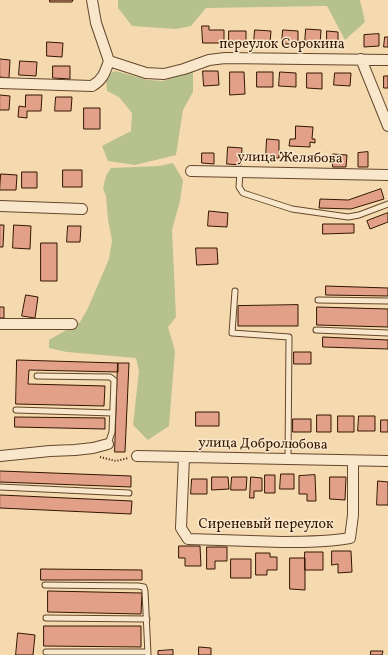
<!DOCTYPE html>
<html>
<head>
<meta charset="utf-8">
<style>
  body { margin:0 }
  canvas { display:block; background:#f6daaf }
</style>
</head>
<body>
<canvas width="388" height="655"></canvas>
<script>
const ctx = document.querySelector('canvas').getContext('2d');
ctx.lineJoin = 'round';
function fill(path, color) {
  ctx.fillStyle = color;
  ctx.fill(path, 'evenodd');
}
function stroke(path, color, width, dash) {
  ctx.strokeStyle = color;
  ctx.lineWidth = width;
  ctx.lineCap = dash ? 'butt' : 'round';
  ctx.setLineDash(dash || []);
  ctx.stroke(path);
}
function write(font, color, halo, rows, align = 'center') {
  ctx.font = font + ' Vollkorn,serif';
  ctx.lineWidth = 3;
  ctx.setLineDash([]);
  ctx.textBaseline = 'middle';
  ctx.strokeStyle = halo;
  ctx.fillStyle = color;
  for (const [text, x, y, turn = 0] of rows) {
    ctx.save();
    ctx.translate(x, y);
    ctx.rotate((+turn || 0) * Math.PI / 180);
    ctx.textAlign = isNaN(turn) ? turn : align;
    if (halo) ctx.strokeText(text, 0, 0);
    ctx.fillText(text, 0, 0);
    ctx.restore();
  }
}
fill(new Path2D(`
  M118,0H360L365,22L345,40L327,6L206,8L191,26L176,29L132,26L118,8Z
  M193,70V92L183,110L176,155L135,165L108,161L102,146L131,131L132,113L119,97L107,91L106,76L115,71L148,80L163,81Z
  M173,163L183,180L180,201L172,230L176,317L168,327L175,351L169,426L148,440L133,425L139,371L136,358L67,352L49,348V340L80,322L88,308L109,259L112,241L108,219L106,196L103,188L106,176L111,168L159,166Z`), '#b7c18e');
const building = new Path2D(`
  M50,0H73L72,2H50Z
  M202,26H209V30H224V43H203Z
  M306,29L321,30L320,45L305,44Z
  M255,30L271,31L270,43H254Z
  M283,30L298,31V44H282Z
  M229,31H246V44H229Z
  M327,31L338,32V45H327Z
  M379,34V46L364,47V35Z
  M385,37H388V47H384Z
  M47,42L63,43L62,57L47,56Z
  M0,59L10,60L9,78L0,77Z
  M20,61L37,62L36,76L19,75Z
  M53,66H70V79L53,78Z
  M203,71H218L219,85L204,86Z
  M230,72H244L245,94L230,95Z
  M257,72H273V87H257Z
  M280,72L296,73V87L279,86Z
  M307,73H322V89L307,88Z
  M335,73H351L350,86L334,85Z
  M384,76H388V88H384Z
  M0,95L10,96L9,110H0Z
  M26,95H42L41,111H27V118L18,117L19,106L25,107Z
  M56,97H72L71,111H55Z
  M84,108H100V129H84Z
  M296,126L313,127L312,139H315V143L310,142V147L289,146L290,139H295Z
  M267,139L279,140V158L266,157Z
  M228,147L242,148L241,165L227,164Z
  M368,152V167H358V153Z
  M202,153H214V164L202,163Z
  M333,154L347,155L346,167H333Z
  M63,170H82V187H63Z
  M22,172H37V188H22Z
  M1,174L17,175L16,190H0Z
  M381,189L384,199L351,209L319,208L320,199L348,200Z
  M209,211L228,213L227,227L208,226Z
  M388,213V222L370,229L367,221Z
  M323,224H354V233L323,234Z
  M0,225H4L3,247H0Z
  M14,225L31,226L30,249L13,248Z
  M68,226H81L80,242H67Z
  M41,243H57V281H41Z
  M196,248H217L218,264L197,265Z
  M326,286L388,288V296L326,295Z
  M26,295L38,297L35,318L22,316Z
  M298,305V326H238V306Z
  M0,307H4V318H0Z
  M317,307L388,309V327L317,325Z
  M323,337L388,340V349L323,347Z
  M294,352H311V364H294Z
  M17,360L118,363V372L29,370L28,384L105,386L104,406L16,404Z
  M118,363H129L125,452H115Z
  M196,412H219V426H196Z
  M317,415H331V432H317Z
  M338,416H354V432H338Z
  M359,416H375V431H358Z
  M15,417L105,418V429L15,427Z
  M293,419H311V432H293Z
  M381,420H388V432H381Z
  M0,471L131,476V487L0,482Z
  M281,474H294V489H280Z
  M265,475H275V493H265Z
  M315,475L316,501H307V494H299V476Z
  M212,477H228L229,489L212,490Z
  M232,477H247L246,490H231Z
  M251,477L262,478V491H254V498H250Z
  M330,477H346L345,500L330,499Z
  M192,479H207V494H191Z
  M378,481L388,482V505H377Z
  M0,495L132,501L131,514L0,508Z
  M179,546H200L201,566H185V558H179Z
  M207,547H227V561H215V569H207Z
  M332,551H351L352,572L338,573V564L332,565Z
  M305,552H323V570H305Z
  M256,553H270V557H277V570H267V575H256Z
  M290,558H305V590L290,589Z
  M231,559H251V578H231Z
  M41,569L142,570V580H41Z
  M48,591L142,593L141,614L48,612Z
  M44,626H141V647L44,646Z
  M18,633L35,635L33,655H16Z
  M199,647L211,648V655H199Z
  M173,650V655H158V651Z
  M371,651H383L382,655H371Z`);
fill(building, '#e3a089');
stroke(building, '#331600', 1);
const service = new Path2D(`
  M240,172L239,187L243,193L292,209L348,217L359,215L388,204
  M235,291L232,333L289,337L288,459
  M318,300L388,301
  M316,330L388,333
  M37,376L110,377L114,380L112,432L108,444
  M16,410L113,413
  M0,487L129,493
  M45,585L138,586L144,587L145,591L148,655
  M46,618L147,619
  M46,652H148`);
const minor = new Path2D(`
  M92,0L96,23L109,61
  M361,59L388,126
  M109,61L146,73L164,74L184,69L209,60L225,58L388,60
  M0,83L92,86C103,80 105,72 109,61
  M191,171L388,175
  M0,206L82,209
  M0,324H72
  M0,456L50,451L75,450L93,448L108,444
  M137,456L388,461
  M184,457L181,528L188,539C220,540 251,541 282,542C305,542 327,542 350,538L353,515V461`);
stroke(service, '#64472c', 7);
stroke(minor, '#64472c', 12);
stroke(new Path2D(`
  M100,457L116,461L128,458`), '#331600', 2, [1, 2]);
stroke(service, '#f9e7cb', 5);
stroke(minor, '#f9e7cb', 10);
write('14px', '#331600', '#f9e7cb', [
  ["переулок Сорокина",282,45],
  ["улица Желябова",290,159,1],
  ["улица Добролюбова",263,445,1],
  ["Сиреневый переулок",266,525]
]);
</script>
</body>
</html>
